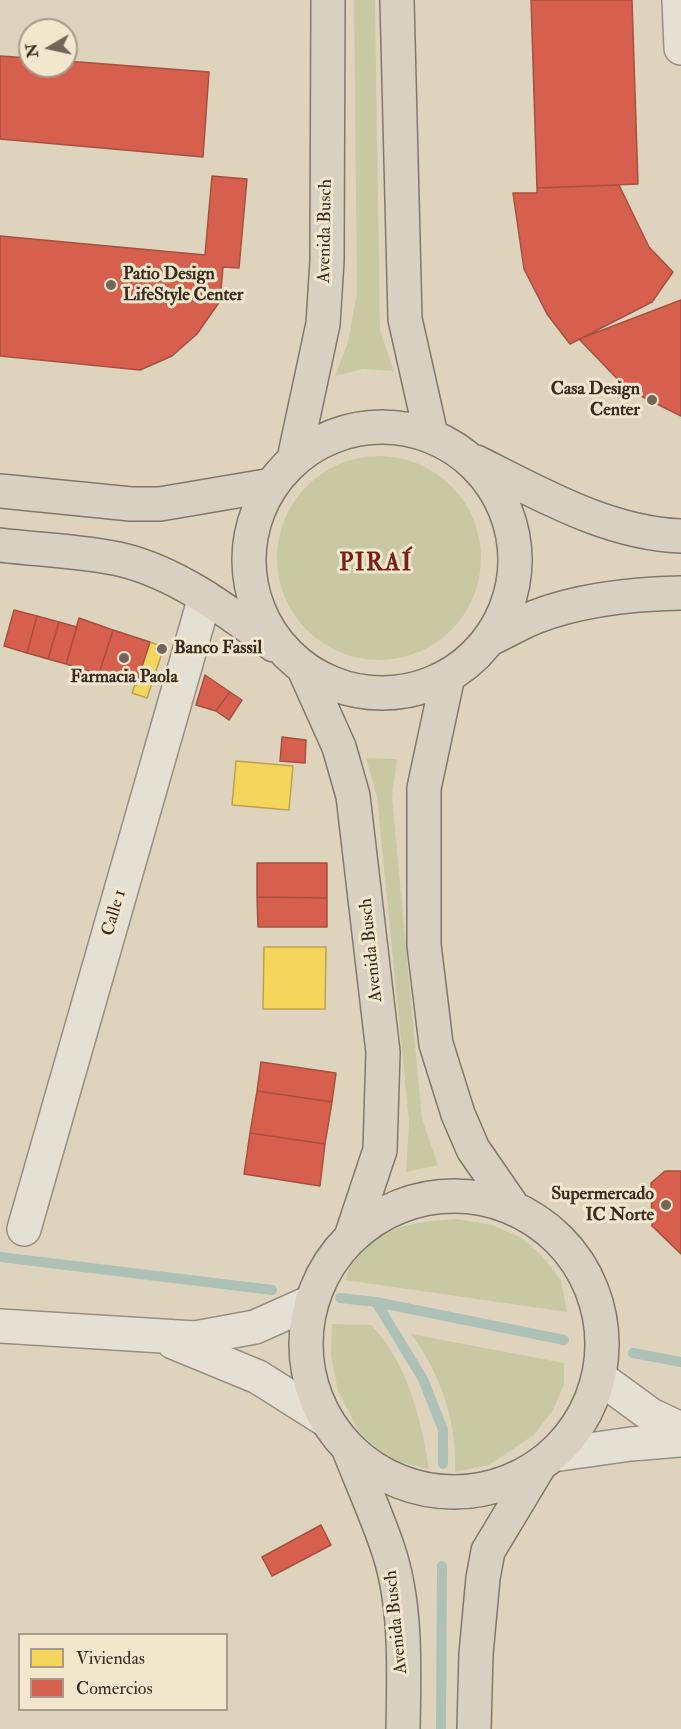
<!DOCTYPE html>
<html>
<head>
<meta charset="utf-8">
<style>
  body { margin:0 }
  #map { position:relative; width:681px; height:1729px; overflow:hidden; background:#ded4be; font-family:"IM FELL Double Pica",serif }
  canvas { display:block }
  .legend { position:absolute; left:18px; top:1633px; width:210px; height:78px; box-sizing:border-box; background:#f2e7cc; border:2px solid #a89c88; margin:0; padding:8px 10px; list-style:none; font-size:18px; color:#3a2b21 }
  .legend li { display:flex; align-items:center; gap:12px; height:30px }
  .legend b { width:30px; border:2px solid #a89c88 }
  .north { position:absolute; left:18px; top:18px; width:60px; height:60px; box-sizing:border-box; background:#f2e7cc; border:2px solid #a89c88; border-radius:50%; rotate:261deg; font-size:16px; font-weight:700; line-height:24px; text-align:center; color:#3a2b21 }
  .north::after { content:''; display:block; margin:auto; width:21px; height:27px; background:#736658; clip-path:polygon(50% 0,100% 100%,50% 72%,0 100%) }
</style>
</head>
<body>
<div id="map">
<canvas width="681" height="1729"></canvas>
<ul class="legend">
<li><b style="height:16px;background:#f6d55c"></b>Viviendas</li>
<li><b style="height:16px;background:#d6604d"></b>Comercios</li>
</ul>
<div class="north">N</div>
</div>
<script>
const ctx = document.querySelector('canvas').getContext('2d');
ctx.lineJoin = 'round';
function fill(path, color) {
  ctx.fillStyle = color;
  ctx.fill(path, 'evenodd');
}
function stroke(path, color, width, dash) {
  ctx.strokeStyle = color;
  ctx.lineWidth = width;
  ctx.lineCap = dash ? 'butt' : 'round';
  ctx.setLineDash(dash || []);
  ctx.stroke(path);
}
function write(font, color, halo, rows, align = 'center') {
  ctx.font = font + ' "IM FELL Double Pica",serif';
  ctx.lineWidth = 6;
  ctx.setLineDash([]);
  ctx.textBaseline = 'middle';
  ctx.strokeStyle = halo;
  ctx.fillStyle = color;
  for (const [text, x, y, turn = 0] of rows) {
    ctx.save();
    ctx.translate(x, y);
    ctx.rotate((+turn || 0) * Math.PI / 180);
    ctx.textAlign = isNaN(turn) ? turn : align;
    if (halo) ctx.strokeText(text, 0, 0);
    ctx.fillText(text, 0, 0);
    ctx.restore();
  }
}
fill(new Path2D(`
  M354,0H375L380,331L394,371L363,369L335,376L348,342L357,293Z
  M277 558a102 102 0 1 1 204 0a102 102 0 1 1-204 0Z
  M366,758L397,759L392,797L422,1119L438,1165L406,1172L409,1122L377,797Z
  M456,1219L492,1225L522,1238L542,1256L561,1280L567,1312L345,1280C348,1273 350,1264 355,1258C378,1226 420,1221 456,1219Z
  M332,1324L371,1325C408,1363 421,1419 429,1469L391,1460L359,1432L338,1391L331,1355Z
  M411,1334L564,1363V1384L553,1410L534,1435L489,1465L455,1472C457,1421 441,1375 411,1334Z`), '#c8c9a2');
const homes = new Path2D(`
  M150,642L164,647L147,698L132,693Z
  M236,761L293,766L289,810L232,805Z
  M264,947H326L325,1009H263Z`);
fill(homes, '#f6d55c');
stroke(homes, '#bea24a', 1.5);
const shops = new Path2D(`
  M531,0H632L638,184L537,188Z
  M0,56L30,58V66H66V61L209,72L203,157L0,139Z
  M212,176L247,179L239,268L223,267L220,301L197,334L172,356L140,370L0,356V236L205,255Z
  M619,185L649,247L673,272L652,302L570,344L547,314L524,269L513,193H537V188Z
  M681,300V416L627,389L579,339Z
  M14,610L37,616L27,653L4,646Z
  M37,616L59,622L48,659L27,653Z
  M79,618L113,630L99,674L66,664Z
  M59,622L77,627L66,664L48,659Z
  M113,630L150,642L136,685L99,674Z
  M205,675L230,692L216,711L196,705Z
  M230,692L242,700L229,720L216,711Z
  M282,737L306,740L305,763L280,761Z
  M257,863H327V898L257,897Z
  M257,897L327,898V927H258Z
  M261,1062L336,1073L332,1102L257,1091Z
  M257,1091L332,1102L325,1144L250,1133Z
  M250,1133L325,1144L320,1186L244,1174Z
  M665,1171H681V1254L652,1226L651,1183Z
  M321,1525L331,1545L272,1576L262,1557Z`);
fill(shops, '#d6604d');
stroke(shops, '#a75040', 1.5);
stroke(new Path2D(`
  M0,1257L272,1290
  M340,1298L376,1302L564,1340
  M376,1302L423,1379L443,1430V1464
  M633,1353L681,1362
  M441,1729L442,1566`), '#aec1b6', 10);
const minor = new Path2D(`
  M679,0L681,48
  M24,1229L205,597
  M0,1326L195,1338L255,1327L311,1302
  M173,1342L258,1377L326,1420
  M599,1377L651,1415L681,1429
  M553,1455L631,1444L681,1440`);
const major = new Path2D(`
  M397,0L405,319L431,435
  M249 560a133 133 0 1 1 266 0a133 133 0 1 1-266 0Z
  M294,459L323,324L327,261L328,0
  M476,462C541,494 607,533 681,536
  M0,491L131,504H160L272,485
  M0,545C40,550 84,551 123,560C179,574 228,612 274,645
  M490,639C505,632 520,623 535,617C581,599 633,594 681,593
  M304,669L339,747L353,796L383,1052L380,1150L351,1237
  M448,676L424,788V945L436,1044L458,1114L473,1149L513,1207
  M306 1344a148 148 0 1 1 296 0a148 148 0 1 1-296 0Z
  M349,1450C362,1483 377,1516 388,1549C407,1605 404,1671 403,1729
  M474,1729L476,1654L483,1578L488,1551L538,1468`);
stroke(minor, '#968f82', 36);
stroke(major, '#7f786c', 36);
stroke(minor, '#e5e0d4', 33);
stroke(major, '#d8d0c0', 33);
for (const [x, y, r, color] of [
  [111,285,6,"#736658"],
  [652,400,6,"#736658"],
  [162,649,6,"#736658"],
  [124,658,6,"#736658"],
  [666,1205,6,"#736658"]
]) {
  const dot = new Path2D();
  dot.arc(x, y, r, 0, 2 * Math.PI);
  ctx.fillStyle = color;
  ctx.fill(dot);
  stroke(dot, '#f2e7cc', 2);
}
write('18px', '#3a2b21', '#f2e7cc', [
  ["Avenida Busch",326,231,-89],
  ["Calle 1",115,913,-74],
  ["Avenida Busch",372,950,-96],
  ["Avenida Busch",397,1622,-96]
]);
write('bold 18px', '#3a2b21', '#f2e7cc', [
  ["Patio Design",123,275],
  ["LifeStyle Center",123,296],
  ["Casa Design",640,390,"right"],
  ["Center",640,411,"right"],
  ["Banco Fassil",174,649],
  ["Farmacia Paola",124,678,"center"],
  ["Supermercado",654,1195,"right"],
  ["IC Norte",654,1216,"right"]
], 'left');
ctx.letterSpacing = '1.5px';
write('bold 24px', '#7a1f14', '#f2e7cc', [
  ["PIRAÍ",376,565]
]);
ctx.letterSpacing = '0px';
</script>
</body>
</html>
